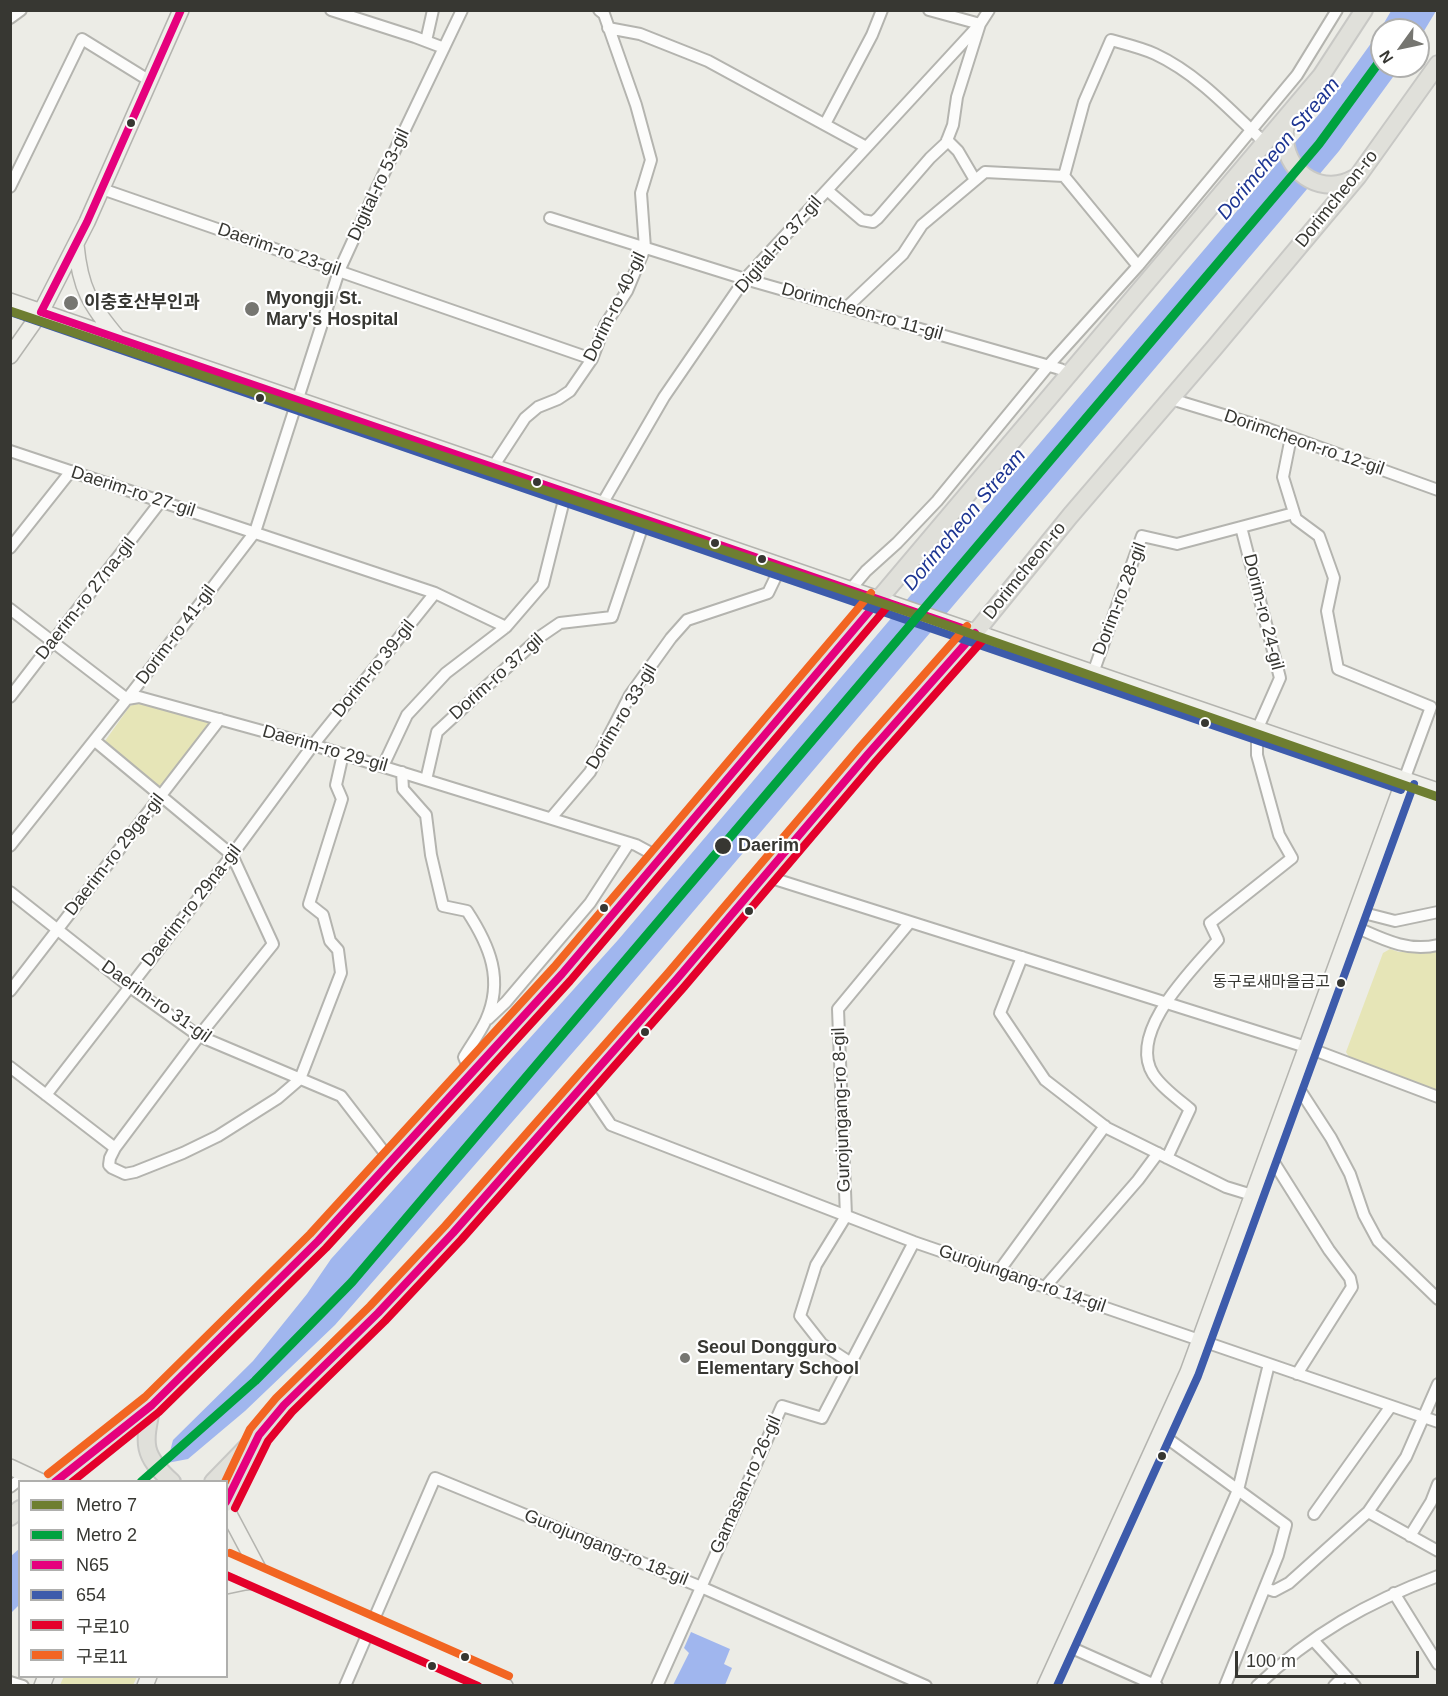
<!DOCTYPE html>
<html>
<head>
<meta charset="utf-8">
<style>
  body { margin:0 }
  #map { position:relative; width:1448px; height:1696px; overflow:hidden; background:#ecece6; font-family:Helvetica,"Noto Sans KR",sans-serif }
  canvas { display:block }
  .frame { position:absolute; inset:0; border:12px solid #373732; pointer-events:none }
  .legend { position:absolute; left:18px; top:1480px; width:210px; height:198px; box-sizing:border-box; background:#fff; border:2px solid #afafad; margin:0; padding:8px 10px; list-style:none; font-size:18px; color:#373732 }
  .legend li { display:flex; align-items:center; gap:12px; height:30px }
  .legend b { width:30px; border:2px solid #afafad }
  .north { position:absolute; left:1370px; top:18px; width:60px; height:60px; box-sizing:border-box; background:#fff; border:2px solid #afafad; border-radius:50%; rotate:237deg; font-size:16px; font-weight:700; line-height:24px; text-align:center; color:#373732 }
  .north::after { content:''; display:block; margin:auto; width:21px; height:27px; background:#767671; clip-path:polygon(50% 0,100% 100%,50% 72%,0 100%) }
  .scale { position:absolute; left:1235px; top:1651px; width:184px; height:27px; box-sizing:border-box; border:3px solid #373732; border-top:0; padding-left:8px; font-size:18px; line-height:21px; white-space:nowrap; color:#373732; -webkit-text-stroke:4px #fff; paint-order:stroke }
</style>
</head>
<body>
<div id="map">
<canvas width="1448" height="1696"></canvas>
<div class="frame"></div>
<ul class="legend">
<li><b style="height:8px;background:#6e7e31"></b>Metro 7</li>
<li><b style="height:8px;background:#00a23f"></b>Metro 2</li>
<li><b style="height:8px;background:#e5007d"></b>N65</li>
<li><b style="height:8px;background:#3d5bab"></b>654</li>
<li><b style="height:8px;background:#e4002b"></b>구로10</li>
<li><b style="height:8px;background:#f26522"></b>구로11</li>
</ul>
<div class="north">N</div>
<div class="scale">100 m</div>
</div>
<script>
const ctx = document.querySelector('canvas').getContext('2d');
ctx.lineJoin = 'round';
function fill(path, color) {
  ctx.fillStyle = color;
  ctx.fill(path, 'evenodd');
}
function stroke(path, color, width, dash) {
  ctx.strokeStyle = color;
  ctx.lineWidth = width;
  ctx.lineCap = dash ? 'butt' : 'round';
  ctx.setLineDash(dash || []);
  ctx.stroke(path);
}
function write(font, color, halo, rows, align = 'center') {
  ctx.font = font + ' Helvetica,"Noto Sans KR",sans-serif';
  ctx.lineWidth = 4.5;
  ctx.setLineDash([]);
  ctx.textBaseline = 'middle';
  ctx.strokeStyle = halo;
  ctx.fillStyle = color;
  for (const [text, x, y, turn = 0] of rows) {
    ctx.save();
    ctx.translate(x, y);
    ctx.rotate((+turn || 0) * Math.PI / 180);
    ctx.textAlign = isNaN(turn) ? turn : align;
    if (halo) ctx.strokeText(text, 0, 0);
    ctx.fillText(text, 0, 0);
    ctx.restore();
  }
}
fill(new Path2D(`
  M138,703L211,722L160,788L105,741L130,706Z
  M1390,949L1399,952L1437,950V1090L1349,1057L1346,1052L1383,953Z
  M64,1676H137V1677L133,1685H60Z`), '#e6e5b7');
fill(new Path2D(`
  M1391,11H1436L1418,41V30H1382V66H1401L1339,151L1281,220L595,1027L335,1325L245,1411L188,1459L167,1463L173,1440L253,1361L307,1294L331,1259L618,940L1326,106L1377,35Z
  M19,1549V1605L11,1613V1556Z
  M691,1632L730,1649L724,1664L732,1668L725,1685H673L689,1653L684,1648Z`), '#a0b6ee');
const street = new Path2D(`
  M331,10L415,37L444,48
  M10,18L21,10
  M608,28L640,34L708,61L866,147
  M426,41L433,10
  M825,124L872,35L882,10
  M947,140L958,151L975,180
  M1064,176L1138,266
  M10,187L82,39L150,81
  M102,189L592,359
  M827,190L862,220L873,222L878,218L930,158L946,143L953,125L957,97L980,24L929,10
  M550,218L745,279L1060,369L1070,374
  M846,308L903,254L922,225L985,172L1064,176L1084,102L1111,40C1125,44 1142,48 1155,54C1198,74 1231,111 1265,143
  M1171,399L1263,427L1438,490
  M1291,437L1283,477L1296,519L1319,536L1334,578L1327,611L1338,669L1431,707L1404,780
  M10,451L435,593L506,627L543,584L566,492
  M493,467L525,418L538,407L558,399L570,391L592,359L605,325L627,291L645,248L641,193L651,160L636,105L604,14L599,10
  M602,504L664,397L745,279L980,24L989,10
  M10,548L71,471
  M850,590L866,571L897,543L937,501L1048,366L1138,266L1297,75L1337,10
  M10,609L127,699L139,697L313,745L636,845L660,858
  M1093,673L1142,536L1177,544L1294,513
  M10,697L161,501
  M383,766L407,715L446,673L506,627
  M402,772L403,789L426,815L431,855L443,906L467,911C490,946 504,980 486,1020C480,1033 471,1045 464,1057L471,1074
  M426,780L437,732L541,636L560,623L612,617L645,519
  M551,818L590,772L630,695L671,638L687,620L768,593L781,566
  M10,846L127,699L255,532L339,271L376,190L462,10
  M765,876L1306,1047L1438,1097
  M10,892L130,987L199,1036L341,1096L391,1161
  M1356,911L1395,921L1438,912
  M1351,925C1379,937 1406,953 1438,945
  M1022,957L1000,1013L1045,1080L1107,1128L1226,1187L1252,1195
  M10,991L220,719
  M488,1019L506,1002L590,903L629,843
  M10,1067L115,1148L199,1036L273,944L232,855L95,741
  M1294,1081L1331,1138L1350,1174L1364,1215L1378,1241L1438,1299
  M584,1085L611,1125L914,1242L1438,1422
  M46,1095L232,855L313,745L435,593
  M115,1148L110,1158L109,1165L112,1168L125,1174L135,1172L183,1153L218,1136L278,1098L300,1079L341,973L338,950L330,941L323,915L309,904L342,799L336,785L343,754
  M1268,1153L1329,1250L1350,1278L1352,1287L1297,1374
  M1167,1158L1190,1109C1178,1099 1162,1088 1153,1074C1127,1032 1193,969 1218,940L1210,923L1292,858L1279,835L1257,755V730L1280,678L1241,527
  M999,1271L1105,1126
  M1045,1287L1138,1180L1158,1153
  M851,1363L822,1344L800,1316L816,1265L846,1216L838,1009L910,922
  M1160,1433L1286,1525L1278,1555L1225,1686
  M10,1487L27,1474
  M1368,1512L1438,1551
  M1314,1514L1391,1406
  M1410,1536L1431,1502L1438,1484
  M1265,1588L1274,1591L1289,1583L1368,1512L1406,1457L1438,1384
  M1394,1593L1438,1664
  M1313,1640L1355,1686
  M1063,1644L1157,1686
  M10,1682L23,1686
  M345,1686L435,1478L701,1587L926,1686
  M657,1686L782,1406L822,1418L914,1242
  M1153,1686L1238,1490L1269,1364
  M1257,1686C1311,1634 1368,1602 1438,1576
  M1334,1686L1345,1675`);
const secondary = new Path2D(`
  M76,245C80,288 90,305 118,338
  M10,301L1438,791
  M10,356L41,312L87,222L181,10
  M10,1467L42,1482
  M226,1504L230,1516L264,1580L245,1582L226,1586
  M226,1563L505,1686
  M42,1686L46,1676
  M145,1686L149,1676
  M1045,1686L1188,1372L1404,780`);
const primary = new Path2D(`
  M1287,116C1286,124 1284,132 1285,140C1288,176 1324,196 1355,178
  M152,1405C144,1444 141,1454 172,1482
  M54,1482L152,1405L318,1241L562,974L1321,76L1364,10
  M213,1482L248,1446
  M226,1503L259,1435L284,1405L378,1313L453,1233L676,980L868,754L975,633L1070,516L1215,347L1358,176L1438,64
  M10,1517L20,1509`);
stroke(street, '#b4b4af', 14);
stroke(secondary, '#b4b4af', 18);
stroke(primary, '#c8c8c5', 20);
stroke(street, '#fcfcfb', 10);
stroke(secondary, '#efefea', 15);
stroke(primary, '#e0e0da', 16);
stroke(new Path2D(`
  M41,312L965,629
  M41,312L87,222L181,10
  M55,1482L152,1405L318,1241L562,974L879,600
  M226,1502L259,1435L284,1405L378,1313L453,1233L676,980L868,754L975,633`), '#e5007d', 8);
stroke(new Path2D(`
  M10,312L1401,790
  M1057,1686L1198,1376L1414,784`), '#3d5bab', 8);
stroke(new Path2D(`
  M72,1482L159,1412L326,1248L570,981L887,607
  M235,1508L268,1441L292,1412L385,1321L461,1240L684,987L876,761L983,640
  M226,1575L478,1686`), '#e4002b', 8);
stroke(new Path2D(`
  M48,1474L145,1397L310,1234L554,967L871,593
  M225,1482L250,1429L276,1398L370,1306L445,1226L668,973L860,747L967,626
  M230,1553L509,1676`), '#f26522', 8);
stroke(new Path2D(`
  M10,311L923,617L1438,797`), '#6e7e31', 9);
stroke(new Path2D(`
  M141,1482L255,1381L352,1282L1319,144L1382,58`), '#00a23f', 9);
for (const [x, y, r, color] of [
  [131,123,5,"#373732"],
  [71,303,8,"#767671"],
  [252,309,8,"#767671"],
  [260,398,5,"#373732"],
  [537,482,5,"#373732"],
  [715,543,5,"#373732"],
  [762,559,5,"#373732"],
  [1205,723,5,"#373732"],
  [723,846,9,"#373732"],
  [604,908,5,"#373732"],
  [749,911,5,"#373732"],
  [1341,983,5,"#373732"],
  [645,1032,5,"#373732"],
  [685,1358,6,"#767671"],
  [1162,1456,5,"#373732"],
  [465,1657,5,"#373732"],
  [432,1666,5,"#373732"]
]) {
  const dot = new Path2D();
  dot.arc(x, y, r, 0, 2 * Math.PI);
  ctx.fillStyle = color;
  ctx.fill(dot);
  stroke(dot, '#fff', 2);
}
write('16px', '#373732', '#fff', [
  ["동구로새마을금고",1330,983]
], 'right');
write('18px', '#373732', '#fff', [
  ["Digital-ro 53-gil",379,185,-65],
  ["Dorimcheon-ro",1337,199,-51],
  ["Digital-ro 37-gil",779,245,-49],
  ["Daerim-ro 23-gil",279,250,19],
  ["Dorim-ro 40-gil",615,307,-64],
  ["Dorimcheon-ro 11-gil",862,312,16],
  ["Dorimcheon-ro 12-gil",1304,443,19],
  ["Daerim-ro 27-gil",133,492,18],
  ["Dorimcheon-ro",1025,571,-51],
  ["Daerim-ro 27na-gil",86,599,-52],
  ["Dorim-ro 28-gil",1120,599,-69],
  ["Dorim-ro 24-gil",1263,612,76],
  ["Dorim-ro 41-gil",176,635,-53],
  ["Dorim-ro 39-gil",374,669,-51],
  ["Dorim-ro 37-gil",497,677,-42],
  ["Dorim-ro 33-gil",622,717,-59],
  ["Daerim-ro 29-gil",325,749,16],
  ["Daerim-ro 29ga-gil",115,855,-52],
  ["Daerim-ro 29na-gil",192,906,-52],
  ["Daerim-ro 31-gil",156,1002,35],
  ["Gurojungang-ro 8-gil",842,1110,-92],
  ["Gurojungang-ro 14-gil",1022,1279,19],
  ["Gamasan-ro 26-gil",746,1485,-66],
  ["Gurojungang-ro 18-gil",606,1548,22]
]);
write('bold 18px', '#373732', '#fff', [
  ["Myongji St.",266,299],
  ["Mary's Hospital",266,320],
  ["이충호산부인과",84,303],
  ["Seoul Dongguro",697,1348],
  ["Elementary School",697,1369]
], 'left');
write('bold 18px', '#373732', '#fff', [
  ["Daerim",738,846]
], 'left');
write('italic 20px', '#1d3592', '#fff', [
  ["Dorimcheon Stream",1279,149,-50],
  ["Dorimcheon Stream",965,520,-50]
]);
</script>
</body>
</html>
